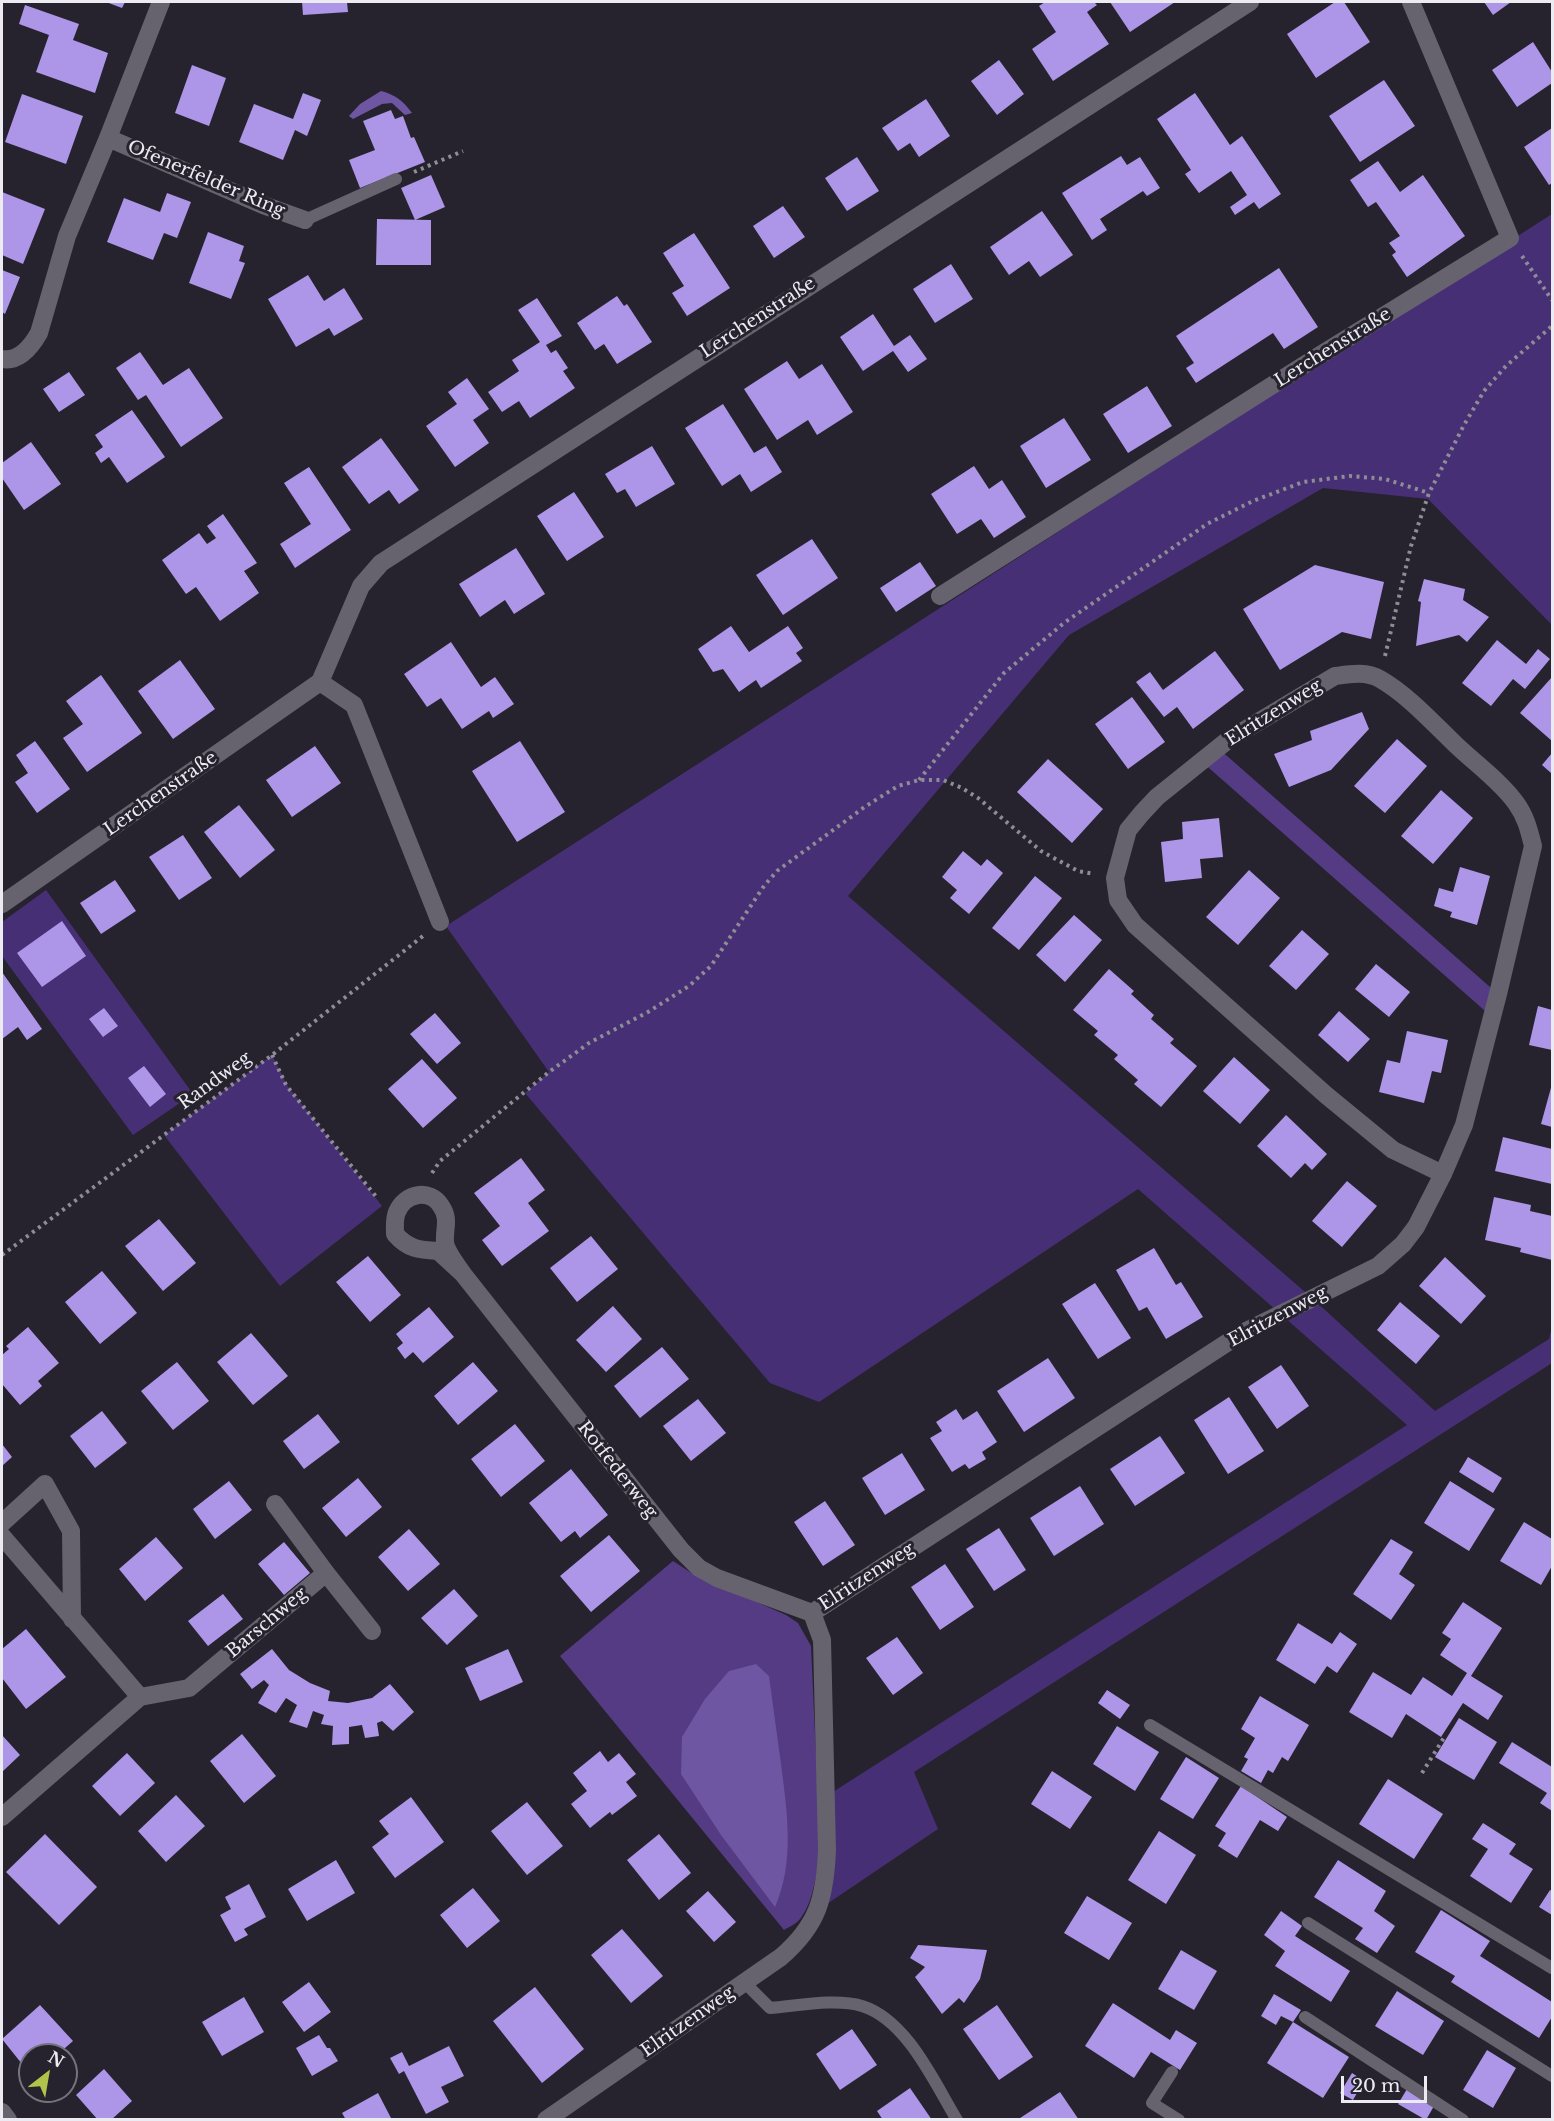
<!DOCTYPE html>
<html>
<head>
<meta charset="utf-8">
<style>
  body { margin:0 }
  #map { position:relative; width:1554px; height:2121px; overflow:hidden; background:#26232e; font-family:"Libre Baskerville",serif }
  canvas { display:block }
  .frame { position:absolute; inset:0; border:3px solid #ecebf2; pointer-events:none }
  .north { position:absolute; left:18px; top:2043px; width:60px; height:60px; box-sizing:border-box; background:#26232e; border:2px solid #75737c; border-radius:50%; rotate:31deg; font-size:16px; font-weight:700; line-height:24px; text-align:center; color:#ecebf2 }
  .north::after { content:''; display:block; margin:auto; width:21px; height:27px; background:#b2c34c; clip-path:polygon(50% 0,100% 100%,50% 72%,0 100%) }
  .scale { position:absolute; left:1341px; top:2076px; width:86px; height:27px; box-sizing:border-box; border:3px solid #ecebf2; border-top:0; padding-left:8px; font-size:18px; line-height:21px; white-space:nowrap; color:#ecebf2; -webkit-text-stroke:4px #26232e; paint-order:stroke }
</style>
</head>
<body>
<div id="map">
<canvas width="1554" height="2121"></canvas>
<div class="frame"></div>
<div class="north">N</div>
<div class="scale">20 m</div>
</div>
<script>
const ctx = document.querySelector('canvas').getContext('2d');
ctx.lineJoin = 'round';
function fill(path, color) {
  ctx.fillStyle = color;
  ctx.fill(path, 'evenodd');
}
function stroke(path, color, width, dash) {
  ctx.strokeStyle = color;
  ctx.lineWidth = width;
  ctx.lineCap = dash ? 'butt' : 'round';
  ctx.setLineDash(dash || []);
  ctx.stroke(path);
}
function write(font, color, halo, rows, align = 'center') {
  ctx.font = font + ' "Libre Baskerville",serif';
  ctx.lineWidth = 6;
  ctx.setLineDash([]);
  ctx.textBaseline = 'middle';
  ctx.strokeStyle = halo;
  ctx.fillStyle = color;
  for (const [text, x, y, turn = 0] of rows) {
    ctx.save();
    ctx.translate(x, y);
    ctx.rotate((+turn || 0) * Math.PI / 180);
    ctx.textAlign = isNaN(turn) ? turn : align;
    if (halo) ctx.strokeText(text, 0, 0);
    ctx.fillText(text, 0, 0);
    ctx.restore();
  }
}
fill(new Path2D(`
  M1552,214V625L1428,499L1323,488L1069,635L848,896L1312,1298L1435,1411L1549,1339L1552,1326V1363L914,1772L938,1829L818,1910L825,1797L1407,1425L1138,1189L819,1402L770,1383L525,1093L549,1072L446,926Z
  M46,890L193,1094L133,1135L2,956V922Z
  M272,1055L287,1085L382,1206L280,1286L164,1135Z`), '#472f75');
fill(new Path2D(`
  M1218,748L1498,994L1492,1017L1201,761Z
  M673,1561L693,1574L786,1615L798,1623L811,1646L820,1846C818,1867 814,1902 800,1919C796,1924 789,1927 784,1930L560,1656Z`), '#543b84');
fill(new Path2D(`
  M381,91C396,95 403,101 412,113L405,115L392,103L382,104L353,119L349,116L360,104Z
  M756,1664L769,1676C773,1705 777,1735 781,1764C787,1811 795,1862 775,1907L721,1835L681,1774L682,1737L705,1699L729,1671Z`), '#6e56a2');
fill(new Path2D(`
  M106,2H125L122,8Z
  M302,2H347L348,12L303,15Z
  M1045,2H1094L1097,5L1087,12L1109,44L1053,81L1032,49L1056,32L1039,6Z
  M1110,2H1175L1130,32Z
  M1335,2H1344L1370,42L1316,78L1287,34Z
  M1484,2H1511L1493,15Z
  M25,5L79,24L73,40L108,53L95,93L36,72L49,35L19,24Z
  M1533,42L1552,72V83L1517,107L1492,70Z
  M999,60L1024,94L997,115L971,81Z
  M192,65L226,78L209,126L175,113Z
  M1384,80L1415,126L1360,162L1329,116Z
  M303,93L321,100L307,136L295,130L283,160L239,142L254,104L293,119Z
  M1195,93L1230,145L1242,136L1281,194L1259,209L1254,202L1235,215L1230,207L1247,195L1231,171L1199,193L1185,174L1191,170L1157,119Z
  M22,94L83,116L66,164L5,142Z
  M926,99L950,136L919,157L910,143L898,151L882,128Z
  M391,110L395,119L403,116L411,138L414,137L425,162L360,188L349,160L375,150L363,121Z
  M1552,128V183L1549,185L1524,147Z
  M1121,156L1127,165L1140,157L1160,188L1147,196L1143,191L1100,219L1107,230L1092,240L1062,193Z
  M857,157L879,191L847,211L825,178Z
  M1378,161L1400,192L1423,175L1465,236L1407,277L1392,255L1396,252L1389,243L1400,236L1376,202L1368,207L1350,180Z
  M431,175L445,207L415,220L401,188Z
  M2,192L45,209L23,264L2,255Z
  M167,193L191,202L177,238L164,233L153,260L107,242L124,198L160,212Z
  M783,206L805,237L774,258L753,226Z
  M1042,211L1073,255L1040,277L1029,261L1009,275L990,247Z
  M377,219L431,220V265H376Z
  M208,232L244,246L239,261L245,263L231,299L189,283Z
  M694,233L730,288L687,316L672,293L684,286L663,253Z
  M951,264L973,299L935,323L913,289Z
  M1279,268L1318,327L1284,349L1273,333L1196,383L1186,368L1194,363L1176,336Z
  M2,270L20,277L5,314L2,312Z
  M308,275L324,301L344,288L363,319L334,336L329,328L296,347L268,299Z
  M617,296L624,306L627,304L652,342L617,364L604,344L595,350L577,323Z
  M537,298L562,336L546,345L551,353L556,350L568,368L563,371L575,388L530,418L519,401L502,412L488,392L519,371L512,360L540,342L518,310Z
  M873,314L894,346L910,335L927,359L908,372L893,351L863,371L840,337Z
  M140,352L163,385L189,368L223,418L181,447L146,395L138,400L116,368Z
  M787,361L799,379L822,364L853,412L817,435L808,420L777,440L744,389Z
  M69,372L85,395L59,412L43,389Z
  M467,378L489,409L473,420L489,443L455,467L426,426L457,404L448,392Z
  M1147,386L1172,426L1128,453L1103,414Z
  M723,404L754,453L766,446L782,472L751,492L740,474L722,486L685,428Z
  M132,410L165,457L127,483L109,457L101,463L95,453L103,447L95,435Z
  M1064,418L1091,460L1046,488L1020,446Z
  M381,438L419,490L399,504L389,490L369,504L342,467Z
  M31,442L61,484L24,510L2,478V463Z
  M652,446L675,484L636,507L625,489L617,493L605,474Z
  M974,466L989,489L1002,480L1026,517L994,538L981,519L957,534L931,494Z
  M309,467L351,530L295,568L280,544L311,524L284,483Z
  M574,492L604,537L567,561L537,516Z
  M223,514L257,563L244,571L259,593L220,621L196,587L186,594L162,560L199,533L207,544L216,538L207,526Z
  M812,539L838,578L783,615L756,575Z
  M516,548L545,594L514,614L505,600L480,617L459,584Z
  M920,562L936,586L896,612L880,588Z
  M1315,565L1384,582L1371,639L1342,632L1280,670L1243,609Z
  M1424,579L1465,589L1463,600L1489,617L1467,642L1459,635L1416,646L1421,602L1418,601Z
  M731,626L749,652L788,626L803,648L796,653L802,661L761,688L756,680L739,692L723,669L713,672L698,649Z
  M1497,640L1526,664L1538,649L1550,659L1525,689L1513,679L1491,706L1462,683Z
  M451,642L481,687L495,677L514,704L493,718L489,711L462,729L441,698L427,707L404,674Z
  M1215,651L1244,690L1193,729L1177,707L1164,717L1136,682L1150,672L1163,690Z
  M180,660L215,709L173,739L138,691Z
  M101,675L142,733L87,772L63,738L83,724L66,701Z
  M1552,677V741L1520,713Z
  M1132,697L1165,742L1128,769L1095,724Z
  M1362,712L1369,729L1331,770L1289,787L1274,754L1312,740L1310,731Z
  M1397,739L1427,766L1385,813L1354,786Z
  M35,741L70,789L37,813L15,782L28,773L16,755Z
  M520,741L565,812L517,842L472,771Z
  M315,746L341,783L292,817L266,780Z
  M1552,753V771L1551,773L1542,765Z
  M1048,759L1103,809L1072,843L1017,792Z
  M1441,790L1473,818L1433,864L1401,836Z
  M239,805L275,850L240,878L204,832Z
  M1219,818L1223,857L1200,859L1202,878L1165,882L1161,842L1183,839L1182,822Z
  M183,835L212,878L179,900L149,857Z
  M963,851L981,866L987,859L1003,873L969,914L950,898L957,890L942,877Z
  M1460,867L1490,876L1477,925L1450,917L1452,912L1434,906L1439,888L1453,892Z
  M1249,870L1280,898L1238,945L1206,917Z
  M1035,876L1062,898L1019,950L992,928Z
  M115,880L136,911L101,934L80,903Z
  M1074,915L1102,940L1065,982L1036,955Z
  M62,921L86,956L42,987L17,953Z
  M1302,930L1329,954L1296,990L1269,966Z
  M1376,964L1410,992L1389,1017L1355,989Z
  M1109,969L1134,991L1131,994L1154,1015L1151,1019L1174,1039L1170,1043L1197,1066L1161,1107L1134,1084L1138,1080L1114,1059L1118,1055L1094,1035L1098,1031L1073,1010Z
  M2,972L42,1029L27,1040L18,1027L2,1039Z
  M1538,1006L1552,1010V1050L1529,1045Z
  M104,1008L118,1026L103,1037L89,1019Z
  M1339,1011L1370,1039L1348,1062L1318,1035Z
  M435,1013L461,1043L437,1064L410,1034Z
  M1407,1031L1448,1040L1441,1073L1432,1071L1424,1103L1379,1092L1387,1060L1400,1063Z
  M1234,1057L1270,1090L1240,1124L1203,1091Z
  M422,1059L457,1098L423,1128L388,1089Z
  M144,1066L166,1094L150,1107L128,1078Z
  M1552,1084V1127L1541,1124Z
  M1286,1115L1327,1154L1312,1170L1305,1163L1291,1178L1257,1146Z
  M1503,1137L1552,1149V1184L1495,1171Z
  M521,1158L545,1190L528,1203L549,1231L502,1266L482,1240L500,1226L474,1193Z
  M1347,1181L1377,1206L1342,1247L1312,1221Z
  M1494,1197L1531,1205L1530,1211L1552,1216V1260L1520,1252L1521,1248L1485,1240Z
  M159,1219L196,1263L163,1291L125,1246Z
  M591,1236L618,1269L577,1302L550,1268Z
  M1154,1248L1176,1285L1181,1282L1203,1317L1166,1339L1147,1307L1139,1311L1116,1270Z
  M368,1256L401,1295L370,1322L336,1282Z
  M1445,1257L1486,1296L1461,1324L1419,1286Z
  M102,1271L137,1313L100,1344L65,1302Z
  M1095,1283L1131,1338L1098,1359L1062,1304Z
  M1400,1302L1440,1336L1416,1364L1377,1330Z
  M613,1306L642,1339L606,1372L576,1340Z
  M429,1307L454,1337L423,1363L413,1352L405,1359L397,1348L403,1343L396,1334Z
  M28,1327L59,1363L38,1381L42,1386L20,1405L2,1384V1355L9,1349L6,1346Z
  M251,1333L288,1376L253,1405L217,1362Z
  M662,1347L689,1379L640,1418L614,1386Z
  M1048,1358L1075,1398L1024,1432L997,1391Z
  M177,1362L209,1401L173,1430L141,1391Z
  M473,1362L498,1391L458,1425L434,1396Z
  M1281,1365L1309,1406L1277,1429L1248,1387Z
  M1229,1397L1264,1451L1228,1474L1194,1420Z
  M698,1399L726,1433L691,1461L663,1426Z
  M956,1409L963,1420L977,1411L997,1442L982,1452L986,1459L969,1469L965,1464L952,1472L930,1438L942,1431L936,1422Z
  M102,1411L127,1443L95,1468L70,1436Z
  M318,1414L340,1442L304,1469L283,1441Z
  M515,1424L545,1461L501,1497L471,1459Z
  M1160,1436L1185,1473L1135,1506L1110,1469Z
  M2,1444L12,1457L2,1466Z
  M902,1453L925,1490L885,1515L862,1478Z
  M1468,1457L1502,1478L1493,1493L1459,1472Z
  M571,1469L608,1515L580,1538L575,1531L561,1542L529,1503Z
  M358,1478L382,1507L346,1537L322,1508Z
  M229,1481L252,1510L215,1539L193,1509Z
  M1450,1481L1495,1509L1469,1551L1424,1523Z
  M1080,1486L1104,1524L1054,1556L1030,1518Z
  M825,1501L855,1545L823,1566L794,1522Z
  M1524,1522L1552,1539V1566L1541,1585L1500,1561Z
  M999,1528L1026,1570L994,1591L966,1549Z
  M409,1529L440,1564L408,1591L378,1557Z
  M609,1535L640,1571L591,1612L560,1576Z
  M156,1537L183,1568L145,1601L119,1569Z
  M1391,1539L1413,1552L1399,1574L1415,1585L1391,1620L1353,1594Z
  M284,1542L310,1573L284,1595L258,1564Z
  M945,1564L974,1607L940,1630L911,1587Z
  M454,1589L478,1616L447,1645L421,1618Z
  M223,1594L243,1619L208,1646L188,1621Z
  M1463,1602L1502,1628L1471,1676L1503,1696L1488,1720L1463,1703L1441,1737L1406,1714L1392,1738L1349,1712L1373,1672L1411,1695L1423,1677L1452,1696L1467,1673L1440,1655L1451,1639L1442,1633Z
  M1298,1623L1332,1644L1340,1632L1357,1644L1337,1673L1327,1666L1315,1684L1276,1660Z
  M26,1629L66,1677L26,1709L2,1678V1649Z
  M897,1637L923,1673L893,1695L866,1658Z
  M272,1649L289,1670L310,1683L330,1691L328,1701L348,1703L372,1698L390,1684L414,1712L393,1731L382,1721L377,1723L379,1736L365,1738L362,1725L349,1727V1744L332,1745L333,1726L321,1724L324,1715L313,1711L307,1728L289,1722L297,1705L286,1698L276,1713L258,1703L269,1685L264,1680L252,1689L240,1674Z
  M508,1649L523,1682L480,1701L465,1668Z
  M1107,1690L1130,1705L1120,1719L1098,1703Z
  M1260,1696L1309,1725L1288,1761L1282,1757L1273,1773L1268,1770L1261,1783L1241,1771L1248,1759L1244,1757L1255,1738L1241,1729Z
  M1459,1718L1497,1742L1474,1780L1435,1757Z
  M1117,1726L1159,1752L1135,1791L1093,1764Z
  M242,1734L276,1776L244,1803L210,1761Z
  M2,1735L20,1755L2,1772Z
  M1512,1742L1552,1767V1811L1540,1803L1547,1793L1499,1763Z
  M600,1751L608,1762L619,1753L636,1774L626,1782L637,1796L612,1815L610,1812L590,1828L571,1804L587,1791L573,1773Z
  M127,1753L155,1783L120,1816L92,1786Z
  M1186,1757L1219,1778L1193,1819L1160,1799Z
  M1052,1771L1092,1797L1070,1829L1031,1804Z
  M1388,1779L1443,1814L1414,1859L1359,1824Z
  M1241,1786L1287,1817L1278,1831L1260,1820L1237,1858L1218,1846L1226,1833L1215,1826Z
  M176,1795L205,1826L166,1862L138,1831Z
  M411,1797L444,1842L395,1878L372,1847L389,1834L379,1821Z
  M527,1802L563,1846L527,1875L491,1831Z
  M1483,1823L1516,1844L1509,1854L1533,1869L1511,1903L1470,1876L1488,1849L1472,1839Z
  M1159,1831L1196,1855L1166,1904L1128,1880Z
  M45,1834L97,1887L59,1925L6,1872Z
  M659,1834L691,1873L659,1900L627,1860Z
  M336,1860L355,1893L307,1921L288,1889Z
  M1338,1860L1386,1891L1374,1911L1395,1926L1377,1953L1355,1939L1363,1928L1314,1897Z
  M249,1884L266,1917L244,1929L248,1935L235,1942L220,1915L231,1909L225,1897Z
  M473,1888L500,1921L467,1948L440,1915Z
  M1550,1890L1552,1891V1915L1539,1907Z
  M708,1891L736,1922L714,1942L686,1911Z
  M1087,1896L1132,1923L1109,1960L1064,1933Z
  M1441,1910L1490,1941L1480,1956L1552,2002V2017L1539,2038L1451,1982L1455,1976L1415,1952Z
  M1281,1911L1302,1926L1295,1936L1350,1971L1331,2002L1275,1966L1285,1951L1264,1935Z
  M622,1929L663,1976L631,2003L591,1955Z
  M918,1945L987,1950L980,1979L964,2003L959,1998L942,2014L915,1977L925,1967L910,1958Z
  M1181,1950L1217,1971L1194,2010L1158,1989Z
  M309,1982L331,2012L304,2032L282,2002Z
  M535,1987L584,2049L542,2083L493,2021Z
  M1397,1991L1444,2021L1423,2055L1375,2026Z
  M1274,1994L1301,2010L1293,2022L1281,2016L1276,2025L1261,2016Z
  M244,1997L264,2032L222,2056L202,2022Z
  M1113,2003L1170,2040L1176,2030L1197,2043L1180,2070L1151,2052L1134,2078L1085,2046Z
  M40,2005L73,2041L57,2055H30V2074L2,2039Z
  M997,2005L1033,2057L999,2080L963,2029Z
  M1293,2022L1349,2057L1323,2098L1267,2063Z
  M852,2029L877,2065L840,2090L816,2054Z
  M319,2035L327,2048H330L338,2061L312,2076L296,2048Z
  M449,2046L464,2076L441,2087L449,2102L426,2114L404,2071L399,2074L390,2058L402,2052L409,2066Z
  M1487,2050L1516,2068L1493,2108L1463,2090Z
  M104,2069L132,2101L111,2120H98L76,2095Z
  M1352,2073L1364,2081L1353,2100L1340,2093Z
  M910,2088L932,2120H883L877,2111Z
  M1407,2089L1434,2106L1426,2120L1398,2104Z
  M1060,2092L1079,2120H1017Z
  M378,2093L391,2118L390,2120H346L342,2113Z`), '#ad95e7');
stroke(new Path2D(`
  M414,172L463,151
  M1522,256L1552,300
  M1385,656L1411,546L1429,493L1464,425L1484,391L1506,366L1552,326
  M919,780L1004,673L1064,623L1207,524L1253,501L1303,482L1350,476L1385,479L1429,493
  M272,1055L286,1085L378,1199
  M432,1173L440,1161L549,1072L589,1043L648,1012L689,986L711,966L764,886L777,871L866,806L898,786L919,780H943L962,788L978,798L1041,851L1078,871L1094,874
  M2,1255L272,1055L423,936
  M1422,1773L1445,1736`), '#8e8c95', 4, [3, 4.5]);
stroke(new Path2D(`
  M305,220L396,179
  M1150,1725L1552,1968
  M1308,1923L1552,2076
  M744,1982L770,2008C797,2006 836,1998 862,2006C907,2020 934,2082 957,2120
  M1305,2017L1463,2120
  M1172,2072L1152,2103L1179,2120`), '#66636f', 12);
stroke(new Path2D(`
  M108,138L263,205L305,220
  M2,359C19,362 31,347 39,333L67,236L108,138L161,2
  M940,596L1312,360L1510,238L1411,2
  M320,682L354,705L440,922
  M2,904L320,682L361,586L381,563L1250,2
  M463,1274L438,1251C419,1250 408,1249 395,1234C395,1226 394,1219 397,1212C405,1193 430,1188 441,1206C450,1219 444,1228 445,1242C446,1252 457,1265 463,1274L681,1550L699,1568L717,1578L812,1613
  M275,1504L326,1573
  M2,1523L45,1484L71,1531L72,1619
  M2,1536L140,1697L2,1817
  M140,1697L189,1688L326,1573L372,1631
  M2,2112L8,2120
  M546,2120L781,1957C818,1925 825,1898 827,1850L822,1640L812,1613L1242,1333L1378,1266L1403,1244L1416,1227L1443,1174L1464,1125L1498,994L1533,846C1529,830 1526,817 1516,803C1500,781 1476,764 1456,745C1433,723 1408,695 1380,679C1366,671 1350,674 1335,676L1228,740L1157,797L1142,813L1128,830L1115,878L1118,900L1135,925L1326,1095L1393,1150L1443,1174`), '#66636f', 18);
write('18px', '#ecebf2', '#26232e', [
  ["Ofenerfelder Ring",206,179,23],
  ["Lerchenstraße",758,318,-33],
  ["Lerchenstraße",1333,348,-32],
  ["Elritzenweg",1274,713,-32],
  ["Lerchenstraße",161,794,-35],
  ["Randweg",215,1081,-36],
  ["Elritzenweg",1278,1317,-28],
  ["Rotfederweg",617,1470,52],
  ["Elritzenweg",867,1577,-33],
  ["Barschweg",267,1623,-40],
  ["Elritzenweg",688,2022,-35]
]);
</script>
</body>
</html>
